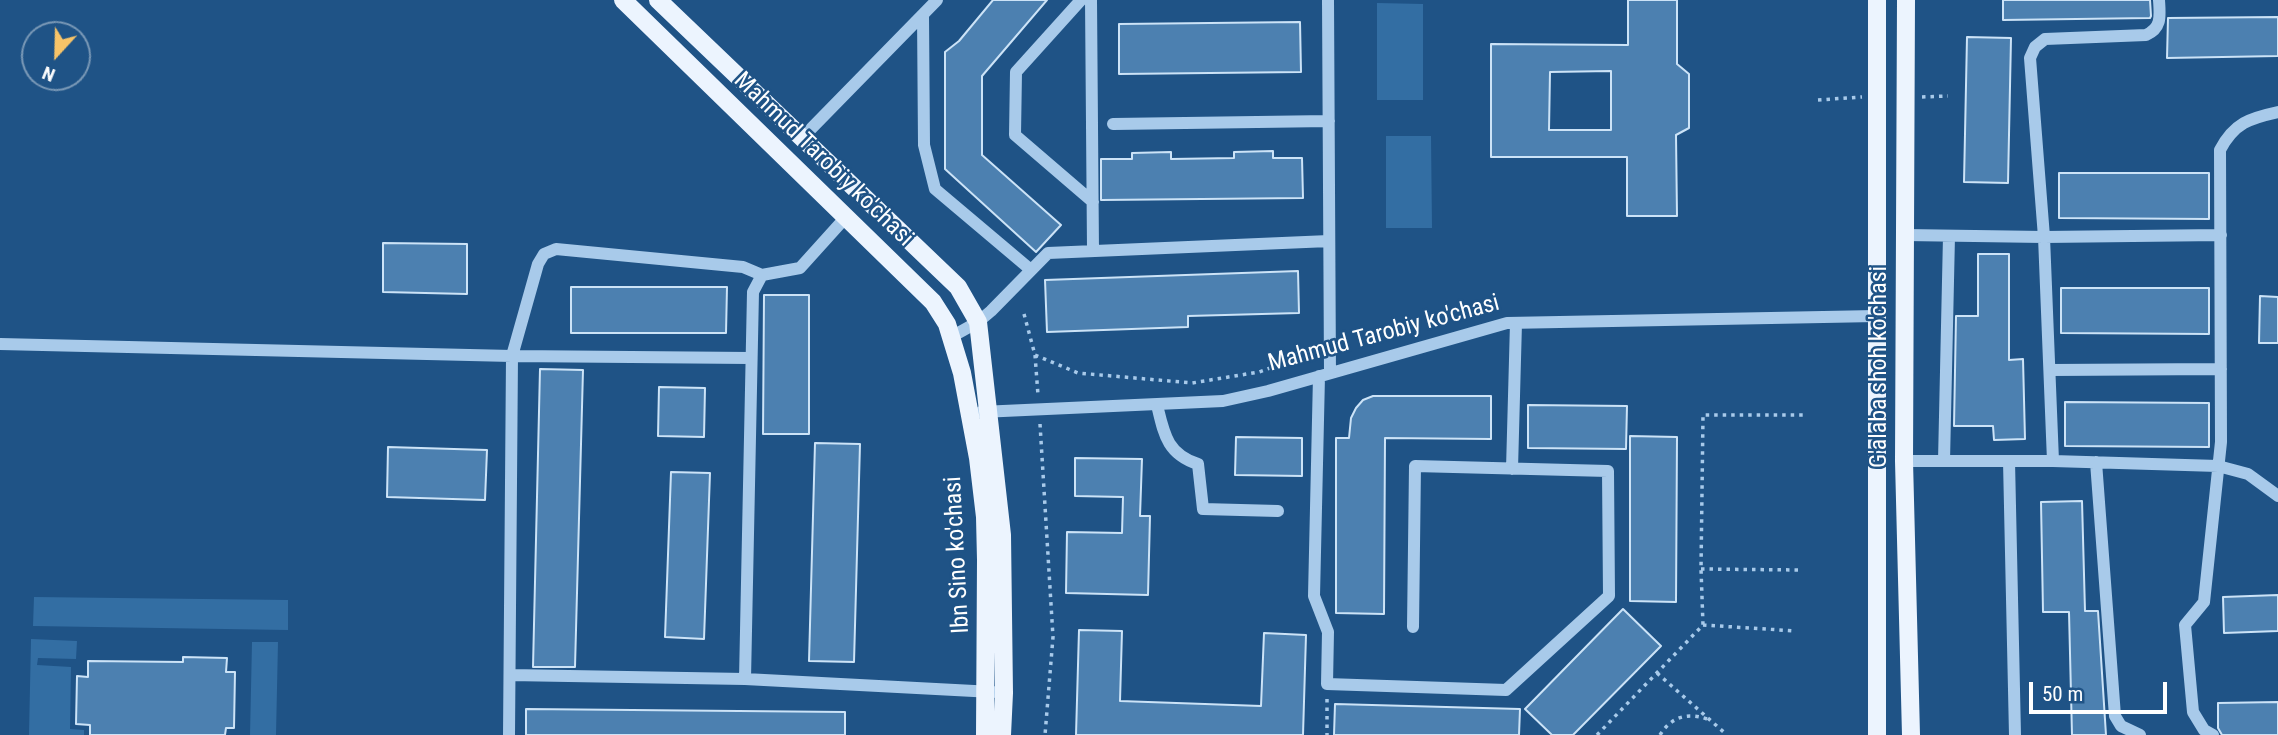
<!DOCTYPE html>
<html>
<head>
<meta charset="utf-8">
<style>
  body { margin:0 }
  #map { position:relative; width:2278px; height:735px; overflow:hidden; background:#1f5386; font-family:"Roboto Condensed",sans-serif }
  canvas { display:block }
  .north { position:absolute; left:21px; top:21px; width:70px; height:70px; box-sizing:border-box; background:#1f5386; border:2px solid #7998b6; border-radius:50%; rotate:202deg; font-size:19px; font-weight:700; line-height:28px; text-align:center; color:#fff }
  .north::after { content:''; display:block; margin:auto; width:24px; height:32px; background:#f8c468; clip-path:polygon(50% 0,100% 100%,50% 72%,0 100%) }
  .scale { position:absolute; left:2029px; top:682px; width:138px; height:32px; box-sizing:border-box; border:4px solid #fff; border-top:0; padding-left:9px; font-size:21px; line-height:24px; white-space:nowrap; color:#fff; -webkit-text-stroke:5px #1f5386; paint-order:stroke }
</style>
</head>
<body>
<div id="map">
<canvas width="2278" height="735"></canvas>
<div class="north">N</div>
<div class="scale">50 m</div>
</div>
<script>
const ctx = document.querySelector('canvas').getContext('2d');
ctx.lineJoin = 'round';
function fill(path, color) {
  ctx.fillStyle = color;
  ctx.fill(path, 'evenodd');
}
function stroke(path, color, width, dash) {
  ctx.strokeStyle = color;
  ctx.lineWidth = width;
  ctx.lineCap = dash ? 'butt' : 'round';
  ctx.setLineDash(dash || []);
  ctx.stroke(path);
}
function write(font, color, halo, rows, align = 'center') {
  ctx.font = font + ' "Roboto Condensed",sans-serif';
  ctx.lineWidth = 5;
  ctx.setLineDash([]);
  ctx.textBaseline = 'middle';
  ctx.strokeStyle = halo;
  ctx.fillStyle = color;
  for (const [text, x, y, turn = 0] of rows) {
    ctx.save();
    ctx.translate(x, y);
    ctx.rotate((+turn || 0) * Math.PI / 180);
    ctx.textAlign = isNaN(turn) ? turn : align;
    if (halo) ctx.strokeText(text, 0, 0);
    ctx.fillText(text, 0, 0);
    ctx.restore();
  }
}
fill(new Path2D(`
  M1377,3L1423,4V100H1377Z
  M1386,136H1431L1432,228H1386Z
  M34,597L288,600V630L33,626Z
  M31,639L77,641L76,659L38,658L37,665L71,667L70,729L84,730V735H29Z
  M252,642H278L276,735H250Z`), '#336ea3');
const building = new Path2D(`
  M993,0H1047L982,76V155L1061,225L1036,252L945,169V52L959,41Z
  M1628,0H1677V64L1689,74V128L1676,135L1677,216H1627V157H1491V44L1628,45ZM1611,71V130H1549L1550,72Z
  M2003,0H2150L2151,16L2150,18L2003,20Z
  M2278,17V56L2167,58L2168,18Z
  M1300,22L1301,72L1119,74V24Z
  M1967,37L2011,38L2008,183L1964,182Z
  M1273,151V158H1302L1303,198L1101,200V159H1132V153L1171,152V159L1234,158V152Z
  M2059,173H2209V219L2059,218Z
  M383,243L467,244V294L383,292Z
  M1978,254H2009V360L2023,359L2025,439L1994,440L1993,426H1954L1956,316H1978Z
  M1298,271L1299,313L1188,316V327L1047,332L1045,280Z
  M571,287H727L726,333H571Z
  M2061,288H2209V334L2061,333Z
  M764,295H809V434H763Z
  M2260,296L2278,297V343H2259Z
  M540,369L583,370L575,667H533Z
  M659,387L705,388L704,437L658,436Z
  M1373,396H1491V439L1385,438L1384,614L1336,613V438H1349L1351,418L1356,408L1363,400Z
  M2065,402L2209,403V447L2065,446Z
  M1528,405L1627,406L1626,449L1528,448Z
  M1630,436L1677,437L1676,602L1630,601Z
  M1236,437L1302,438V476L1235,475Z
  M815,443L860,444L854,662L809,661Z
  M388,447L487,450L485,500L387,497Z
  M1075,458L1142,459L1140,516H1150L1148,595L1066,593L1067,532L1122,533L1123,497L1075,496Z
  M671,472L710,473L704,639L665,637Z
  M2082,501L2085,611H2098L2106,735H2072L2069,612H2043L2041,502Z
  M2278,595V631L2224,633L2223,597Z
  M1623,609L1661,646L1573,735H1552L1525,709Z
  M1079,630L1122,631L1120,701L1261,706L1264,633L1306,635L1303,735H1076Z
  M183,657L227,658L226,672H235L234,728H226L225,735H90V725L76,724L77,676L88,677V661L183,662Z
  M2278,702V735H2222L2218,728V703Z
  M1335,704L1520,709L1519,735H1334Z
  M526,709L845,712V735H526Z`);
fill(building, '#4c80b0');
stroke(building, '#cce3f7', 2);
stroke(new Path2D(`
  M1922,97L1948,96
  M1818,100L1862,97
  M1024,314L1035,355L1078,373L1192,383L1259,372L1315,352
  M1035,355L1038,395
  M1040,424L1053,637L1045,735
  M1701,569L1799,570
  M1703,625L1796,631
  M1657,673L1727,735
  M1327,699V735
  M1597,735L1703,625L1701,569L1703,415H1804
  M1660,735C1671,717 1687,712 1707,719`), '#a8caea', 3.5, [3.5, 5]);
stroke(new Path2D(`
  M1081,0L1016,72L1015,135L1093,202
  M1091,0L1093,250
  M1328,0L1330,373
  M923,15L924,145L935,189L1031,270
  M1113,124L1329,121
  M802,138L937,0
  M1905,235L2044,237L2221,235
  M951,337L978,322L991,311L1048,253L1329,241
  M0,344L512,356L750,358
  M2050,370L2221,369
  M1319,376L1314,596L1328,632L1327,684L1506,690L1609,596L1608,471L1415,466L1413,627
  M1157,405C1164,434 1167,454 1198,464L1203,509L1278,511
  M981,412L1223,401L1268,391L1507,323L1876,316
  M1904,461H2053L2218,466L2248,474L2278,496
  M1944,461L1949,236
  M2009,461L2015,735
  M2053,461L2044,237L2030,58L2035,47L2045,39L2146,35C2162,28 2160,16 2159,0
  M2096,462L2115,716L2121,726L2140,735
  M1512,469L1516,323
  M510,675L745,679L993,692
  M745,679L753,292L762,275L800,268L846,217
  M509,735L512,356L538,264L544,254L556,249L743,267L762,275
  M2213,735L2204,730L2193,712L2185,625L2204,602L2221,442L2220,150C2234,123 2250,118 2278,112`), '#a8caea', 12);
stroke(new Path2D(`
  M623,0L933,302L947,324L962,373L978,458L985,517L986,560L985,735
  M658,0L958,287L978,322L1002,535L1004,693L1002,735
  M1877,0V735
  M1906,0L1904,461L1911,735`), '#ecf4fe', 18);
write('24px', '#fff', '#1f5386', [
  ["Mahmud Tarobiy ko'chasi",823,160,44],
  ["Mahmud Tarobiy ko'chasi",1384,334,-15],
  ["G'alaba shoh ko'chasi",1880,367,-90],
  ["Ibn Sino ko'chasi",958,555,-93]
]);
</script>
</body>
</html>
